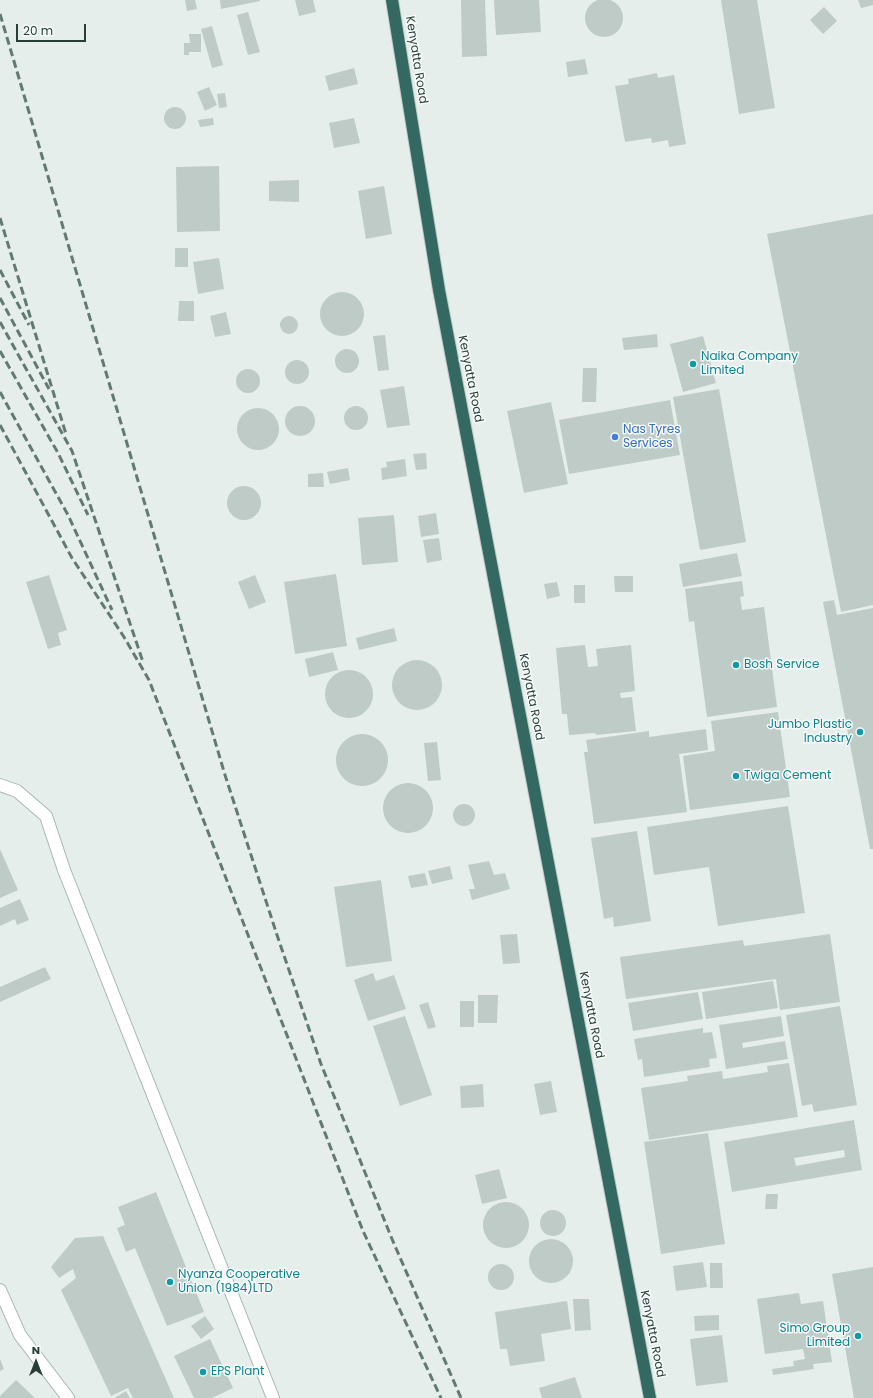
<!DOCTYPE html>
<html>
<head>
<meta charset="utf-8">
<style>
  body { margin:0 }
  #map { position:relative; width:873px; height:1398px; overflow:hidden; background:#e6eeeb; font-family:Poppins,sans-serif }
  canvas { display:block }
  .north { position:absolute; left:16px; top:1342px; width:40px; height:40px; -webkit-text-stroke:3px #f6faf8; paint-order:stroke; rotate:0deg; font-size:11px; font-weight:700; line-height:16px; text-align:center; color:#263f39 }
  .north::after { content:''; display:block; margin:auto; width:14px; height:18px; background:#263f39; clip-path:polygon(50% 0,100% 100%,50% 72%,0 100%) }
  .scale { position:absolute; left:16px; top:24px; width:70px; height:18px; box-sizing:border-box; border:2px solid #263f39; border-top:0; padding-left:5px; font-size:12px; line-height:14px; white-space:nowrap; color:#263f39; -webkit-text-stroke:3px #f6faf8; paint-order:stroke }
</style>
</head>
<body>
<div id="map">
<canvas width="873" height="1398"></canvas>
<div class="north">N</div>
<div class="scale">20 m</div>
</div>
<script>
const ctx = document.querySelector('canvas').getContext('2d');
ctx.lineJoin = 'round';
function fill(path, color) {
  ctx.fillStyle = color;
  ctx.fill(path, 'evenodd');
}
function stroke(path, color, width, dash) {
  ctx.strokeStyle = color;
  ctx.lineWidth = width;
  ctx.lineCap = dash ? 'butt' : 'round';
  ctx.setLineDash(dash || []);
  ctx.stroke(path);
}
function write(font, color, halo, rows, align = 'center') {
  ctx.font = font + ' Poppins,sans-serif';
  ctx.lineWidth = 3;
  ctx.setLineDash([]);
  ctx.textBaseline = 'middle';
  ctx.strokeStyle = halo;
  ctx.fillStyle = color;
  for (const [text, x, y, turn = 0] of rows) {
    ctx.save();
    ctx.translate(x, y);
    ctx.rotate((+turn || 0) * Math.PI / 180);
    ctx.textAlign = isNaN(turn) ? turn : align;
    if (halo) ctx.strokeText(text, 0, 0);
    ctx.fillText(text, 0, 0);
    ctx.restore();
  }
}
fill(new Path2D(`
  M585 18a19 19 0 1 1 38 0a19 19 0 1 1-38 0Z
  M185,0H195L197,9L187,11Z
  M220,0H260V1L221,9Z
  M295,0H313L316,12L299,16Z
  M461,0H485L487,56L462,57Z
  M494,0H539L541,32L496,35Z
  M721,0H757L775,108L739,114Z
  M858,0H873V5L861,8Z
  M824,7L837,21L823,34L810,20Z
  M248,12L260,52L248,55L237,15Z
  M212,26L223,65L212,68L201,29Z
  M189,34H201V52H189V55H184V43H190Z
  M585,59L588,74L568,77L566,62Z
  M354,68L358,84L329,91L325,76Z
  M657,73L658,78L674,75L686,144L669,147L668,140L652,143L651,138L625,142L615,86L629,84L628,79Z
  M209,87L217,105L205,111L197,92Z
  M225,93L227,107L219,108L217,94Z
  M164 118a11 11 0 1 1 22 0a11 11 0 1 1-22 0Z
  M213,118L214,125L200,127L198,120Z
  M354,118L360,143L334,148L329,123Z
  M219,166L220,231L177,232L176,167Z
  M299,180V202L269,201V181Z
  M384,186L392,234L366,239L358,191Z
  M873,214V605L841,612L767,234Z
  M175,248H188V267H175Z
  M219,258L224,289L198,294L193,262Z
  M320 314a22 22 0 1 1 44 0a22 22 0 1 1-44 0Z
  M179,301H194V321H178Z
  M226,312L231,334L215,337L210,316Z
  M280 325a9 9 0 1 1 18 0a9 9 0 1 1-18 0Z
  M657,334L658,347L624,350L622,338Z
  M385,335L389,370L378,371L373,336Z
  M703,336L716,383L683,392L670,344Z
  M335 361a12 12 0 1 1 24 0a12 12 0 1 1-24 0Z
  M285 372a12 12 0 1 1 24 0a12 12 0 1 1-24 0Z
  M583,368H597L596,402H582Z
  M236 381a12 12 0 1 1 24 0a12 12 0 1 1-24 0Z
  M404,386L410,425L387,428L380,390Z
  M719,389L746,542L700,550L673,397Z
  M670,400L680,455L569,474L559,420Z
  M551,402L568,484L524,493L507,411Z
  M344 418a12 12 0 1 1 24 0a12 12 0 1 1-24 0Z
  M285 421a15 15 0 1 1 30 0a15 15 0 1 1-30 0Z
  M237 429a21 21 0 1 1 42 0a21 21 0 1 1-42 0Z
  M426,453L427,469L416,470L413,454Z
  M405,459L407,476L382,480L381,468L387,467L386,462Z
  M348,468L350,480L330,484L327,472Z
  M323,473L324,487H308V474Z
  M227 503a17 17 0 1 1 34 0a17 17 0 1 1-34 0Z
  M436,513L439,534L421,537L418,516Z
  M394,515L398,562L362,565L358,518Z
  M439,538L442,560L427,563L423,540Z
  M737,553L742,576L683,587L679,564Z
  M336,574L347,646L295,654L284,582Z
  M49,575L67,630L58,633L61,645L48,649L26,582Z
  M255,575L266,602L249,609L238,582Z
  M614,576H633V592H615Z
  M742,581L744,596L740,597L742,610L764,607L777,707L707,717L694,621L689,622L685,589Z
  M557,582L560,596L547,599L544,584Z
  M574,585H585V603H574Z
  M834,600L837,615L873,608V849H870L823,602Z
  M394,628L397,641L359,650L356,638Z
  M585,645L588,667L598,666L596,649L631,645L635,691L620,693L621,698L632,697L636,731L596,735L595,733L569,735L567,714H562L556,648Z
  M333,652L338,670L309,677L305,659Z
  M392 685a25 25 0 1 1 50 0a25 25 0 1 1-50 0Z
  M325 694a24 24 0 1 1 48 0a24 24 0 1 1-48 0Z
  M778,712L790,797L690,810L683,756L715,751L711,721Z
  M706,729L708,750L679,754L687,812L594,824L584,752H588L586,740L649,731V737Z
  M336 760a26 26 0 1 1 52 0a26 26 0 1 1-52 0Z
  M437,742L441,780L428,781L424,743Z
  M383 808a25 25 0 1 1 50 0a25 25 0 1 1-50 0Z
  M453 815a11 11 0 1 1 22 0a11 11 0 1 1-22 0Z
  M788,806L805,913L718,926L709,867L654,875L647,827Z
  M637,831L651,921L614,927L613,917L604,919L591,838Z
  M0,849L18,890L0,898Z
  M489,861L494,875L505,873L510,889L472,900L469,889H475L468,865Z
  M450,866L453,879L432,884L428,871Z
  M425,873L428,885L411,888L408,876Z
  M381,880L392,961L346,967L334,887Z
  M20,899L29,920L17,925L15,919L0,926V908Z
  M517,934L520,963L503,964L500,935Z
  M830,934L840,1002L780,1010L776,979L626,999L620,957L743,940L744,946Z
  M45,967L51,979L0,1002V987Z
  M373,973L376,981L394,975L406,1009L368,1021L354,980Z
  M773,981L778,1008L706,1019L702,992Z
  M698,992L703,1019L633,1031L628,1003Z
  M478,995H498L497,1023H478Z
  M460,1001H474V1027H460Z
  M428,1002L436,1027L428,1029L419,1005Z
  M840,1006L857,1105L814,1112L812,1104L802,1106L786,1015Z
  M405,1016L432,1095L400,1106L373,1026Z
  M781,1016L784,1036L742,1043L743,1048L785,1041L788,1059L726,1069L719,1025Z
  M703,1028V1033L712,1032L717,1058L709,1059L710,1067L644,1077L642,1059L638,1060L634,1039Z
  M789,1063L798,1117L649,1140L641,1088L688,1081L687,1076L722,1071L723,1079L768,1072L767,1066Z
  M551,1081L557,1112L540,1115L534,1084Z
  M483,1084L484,1107L461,1108L460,1086Z
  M854,1120L862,1170L732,1192L724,1142ZM844,1150L845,1157L796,1166L794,1158Z
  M708,1133L725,1244L661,1254L644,1142Z
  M499,1169L507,1198L482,1204L475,1175Z
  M156,1192L204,1312L167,1326L135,1248L126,1252L117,1228L125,1225L118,1207Z
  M766,1194H778L777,1209H765Z
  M483 1225a23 23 0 1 1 46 0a23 23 0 1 1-46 0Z
  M540 1223a13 13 0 1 1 26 0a13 13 0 1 1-26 0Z
  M103,1236L174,1398H133L128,1388L111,1396L61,1290L76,1278L73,1269L59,1278L51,1267L75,1238Z
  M529 1261a22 22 0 1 1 44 0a22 22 0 1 1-44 0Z
  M703,1262L707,1287L676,1291L673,1266Z
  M710,1263H722L723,1288H710Z
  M488 1277a13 13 0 1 1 26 0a13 13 0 1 1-26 0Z
  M873,1267V1398H854L832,1274Z
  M799,1293L801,1304L823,1301L832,1362L813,1364L814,1369L773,1375L772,1369L794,1366L793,1361L805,1359L803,1349L765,1354L757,1299Z
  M573,1299H589L591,1330L575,1331Z
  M567,1301L571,1329L541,1334L545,1361L510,1366L507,1349H500L495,1312Z
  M719,1315V1330L695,1331L694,1316Z
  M205,1316L214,1329L201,1339L191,1326Z
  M722,1335L728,1382L696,1386L690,1339Z
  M210,1339L233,1388L212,1398H194L174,1356Z
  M0,1359L4,1369L0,1371Z
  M575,1377L582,1398H542L539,1388Z
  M16,1380L35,1398H0V1396Z
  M126,1391L130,1398H114Z`), '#becbc7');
const minor = new Path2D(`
  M0,785L17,791L46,816L64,870L273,1398
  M0,1290L20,1335L68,1398`);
const highway = new Path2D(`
  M392,0L439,290L650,1398`);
stroke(minor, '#a9b6b2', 14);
stroke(highway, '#c2c9c8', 14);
stroke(minor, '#fff', 12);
stroke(highway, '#336961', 12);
stroke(new Path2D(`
  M0,14L225,775L277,935L321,1064L392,1239L461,1398
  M0,218L66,434
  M0,270L29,325
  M0,298L49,389
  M0,322L72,451L143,662
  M0,351L58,453L88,515
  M0,392L68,515L112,610
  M0,425L72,558L124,637L149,680L363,1231L441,1398`), '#617a74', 3, [8, 4]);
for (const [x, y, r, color] of [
  [693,364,4,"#0f9aa8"],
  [615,437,4,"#3f7fe0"],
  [736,665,4,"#0f9aa8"],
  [860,732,4,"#0f9aa8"],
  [736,776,4,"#0f9aa8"],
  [170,1282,4,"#0f9aa8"],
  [858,1336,4,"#0f9aa8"],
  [203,1372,4,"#0f9aa8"]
]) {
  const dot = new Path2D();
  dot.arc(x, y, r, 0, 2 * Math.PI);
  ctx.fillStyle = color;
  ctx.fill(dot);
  stroke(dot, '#f6faf8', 1.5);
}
write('12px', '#263f39', '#f6faf8', [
  ["Kenyatta Road",416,60,81],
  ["Kenyatta Road",470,379,79],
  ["Kenyatta Road",531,697,79],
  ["Kenyatta Road",591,1015,79],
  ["Kenyatta Road",652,1334,79]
]);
write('12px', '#0d838f', '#f6faf8', [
  ["Naika Company",701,357],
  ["Limited",701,371],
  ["Bosh Service",744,665],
  ["Jumbo Plastic",852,725,"right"],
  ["Industry",852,739,"right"],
  ["Twiga Cement",744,776],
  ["Nyanza Cooperative",178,1275],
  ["Union (1984)LTD",178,1289],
  ["Simo Group",850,1329,"right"],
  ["Limited",850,1343,"right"],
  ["EPS Plant",211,1372]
], 'left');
write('12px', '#366cbe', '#f6faf8', [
  ["Nas Tyres",623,430],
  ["Services",623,444]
], 'left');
</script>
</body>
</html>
